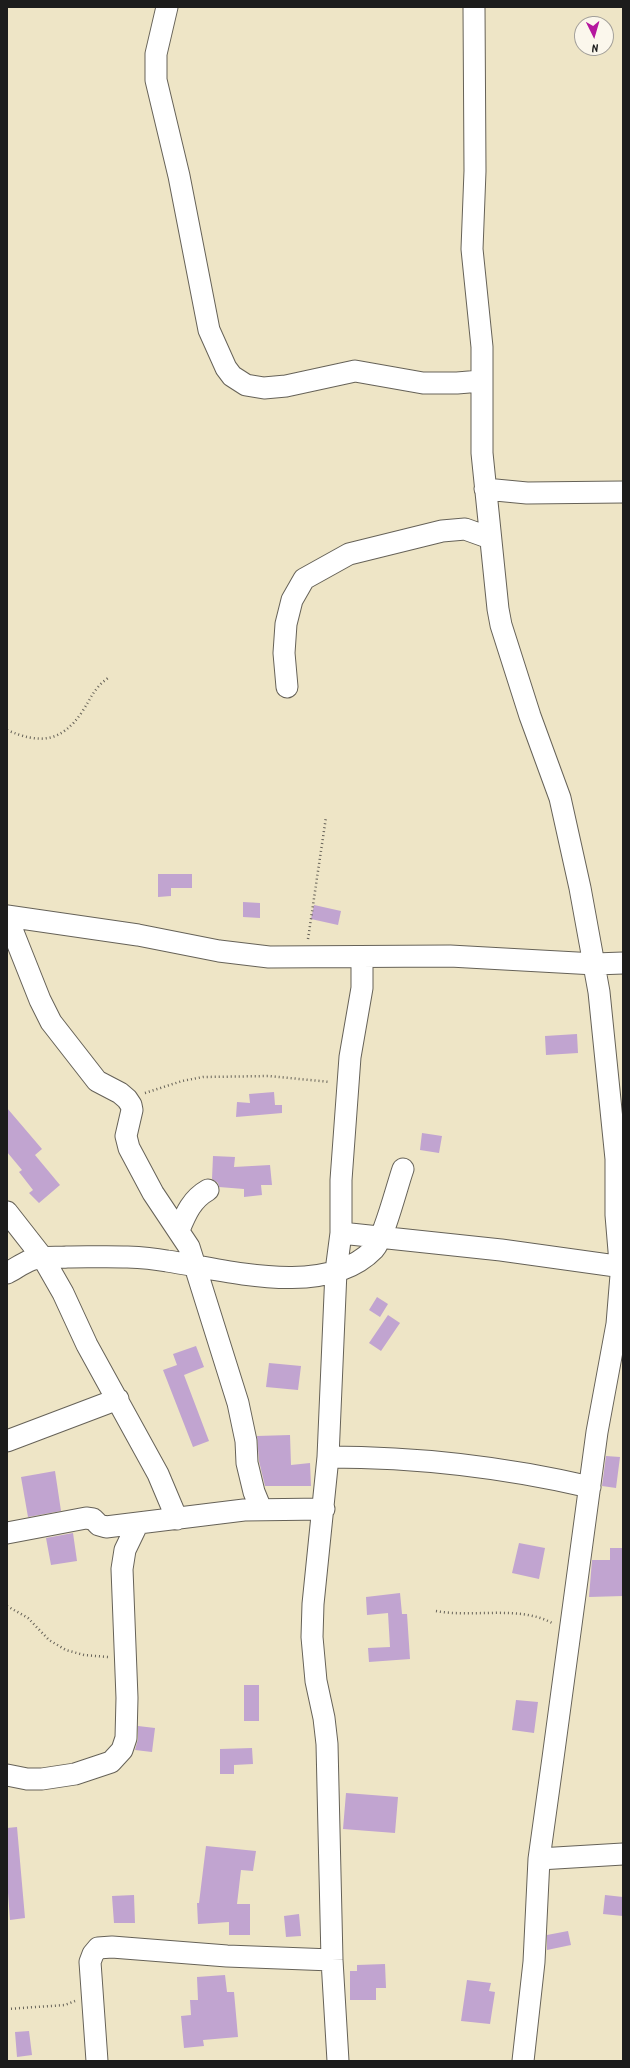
<!DOCTYPE html>
<html>
<head>
<meta charset="utf-8">
<style>
  body { margin:0 }
  #map { position:relative; width:630px; height:2068px; overflow:hidden; background:#eee5c6; font-family:Kalam,sans-serif }
  canvas { display:block }
  .frame { position:absolute; inset:0; border:8px solid #1c1c1c; pointer-events:none }
  .north { position:absolute; left:574px; top:16px; width:40px; height:40px; box-sizing:border-box; background:#fbf7ec; border:1px solid #a29f99; border-radius:50%; rotate:175deg; font-size:11px; font-weight:700; line-height:16px; text-align:center; color:#1c1c1c }
  .north::after { content:''; display:block; margin:auto; width:14px; height:18px; background:#b5179e; clip-path:polygon(50% 0,100% 100%,50% 72%,0 100%) }
</style>
</head>
<body>
<div id="map">
<canvas width="630" height="2068"></canvas>
<div class="frame"></div>
<div class="north">N</div>
</div>
<script>
const ctx = document.querySelector('canvas').getContext('2d');
ctx.lineJoin = 'round';
function fill(path, color) {
  ctx.fillStyle = color;
  ctx.fill(path, 'evenodd');
}
function stroke(path, color, width, dash) {
  ctx.strokeStyle = color;
  ctx.lineWidth = width;
  ctx.lineCap = dash ? 'butt' : 'round';
  ctx.setLineDash(dash || []);
  ctx.stroke(path);
}
fill(new Path2D(`
  M158,874H192V888H171V896L158,897Z
  M243,902L260,903V918L243,917Z
  M314,905L341,911L338,925L311,919Z
  M577,1034L578,1053L546,1055L545,1036Z
  M274,1092L275,1105H282V1113L236,1117L237,1102L250,1103L249,1094Z
  M7,1108L42,1149L35,1155L60,1185L39,1203L29,1193L33,1190L19,1172L22,1170L7,1152Z
  M422,1133L442,1136L439,1153L420,1150Z
  M213,1156L235,1157L234,1167L270,1165L272,1185H261L262,1195L244,1197V1189L219,1187L218,1183L212,1179Z
  M377,1297L388,1304L380,1317L369,1310Z
  M388,1315L400,1323L381,1351L369,1343Z
  M196,1346L204,1367L184,1375L209,1441L193,1447L163,1370L177,1365L173,1354Z
  M269,1363L301,1366L298,1390L266,1387Z
  M290,1435L291,1465L310,1463L311,1486H265L259,1461L257,1436Z
  M606,1456L620,1457L616,1488L602,1486Z
  M55,1471L61,1511L28,1517L21,1477Z
  M73,1533L77,1561L51,1565L46,1538Z
  M519,1543L545,1548L539,1579L512,1573Z
  M610,1548H623V1596L589,1597L592,1560H610Z
  M400,1593L402,1614H407L410,1659L369,1662L368,1648L390,1647L388,1613L367,1615L366,1597Z
  M244,1685H259V1721H244Z
  M516,1700L538,1702L534,1733L512,1730Z
  M138,1726L155,1728L152,1752L135,1750L138,1739Z
  M252,1748L253,1764L234,1765V1774H220V1749Z
  M346,1793L398,1797L395,1833L343,1829Z
  M17,1827L25,1918L10,1920L7,1879V1828Z
  M206,1846L256,1851L253,1871L241,1870L237,1904H250V1935H229V1922L198,1924L197,1903H199Z
  M134,1895L135,1923H114L112,1896Z
  M605,1895L623,1897V1916L603,1914Z
  M299,1914L301,1936L286,1937L284,1916Z
  M568,1931L571,1945L547,1950V1935Z
  M385,1964L386,1988H376V2000H350V1971H357V1965Z
  M225,1975L227,1992H234L238,2037L203,2040L204,2046L184,2048L181,2016L191,2015L190,2000H198L197,1977Z
  M467,1980L491,1983L489,1991L495,1992L490,2024L461,2021Z
  M29,2031L32,2055L17,2057L15,2032Z`), '#c1a4d0');
const minor = new Path2D(`
  M167,7L156,54V80L179,176L209,330L226,368L232,376L246,385L264,388L286,386L355,371L423,383H457L481,381
  M474,7L475,171L472,249L482,347V453L498,609L501,625L530,716L560,798L580,888L599,992L616,1159V1215L621,1275L617,1324L597,1432L553,1758L539,1859L534,1962L523,2061
  M485,489L527,493L623,492
  M287,687L284,653L286,624L292,600L304,579L349,554L442,531L465,529L490,538
  M7,916L138,935L219,951L269,957L450,956L595,964L623,963
  M7,917L40,1000L51,1022L97,1081L120,1093L127,1099L131,1105L132,1110L126,1136L129,1148L153,1193L189,1247L238,1403L246,1441L247,1463L254,1492L261,1509
  M7,1212L43,1258L63,1293L87,1345L158,1474L177,1519
  M179,1230C186,1213 192,1199 208,1190
  M341,1233L501,1250L623,1267
  M7,1273C15,1269 23,1263 31,1260C42,1256 56,1258 67,1257C101,1257 134,1255 167,1261C226,1270 326,1299 374,1249C384,1238 397,1186 403,1169
  M7,1441L118,1399
  M328,1457C417,1457 504,1467 590,1487
  M7,1533L86,1518L93,1519L99,1525L106,1527L244,1510L324,1509
  M7,1775L27,1779H42L75,1774L111,1762L122,1750L126,1738L127,1698L122,1569L125,1550L138,1523
  M539,1859L623,1854
  M97,2061L90,1962L93,1954L98,1948L112,1947L227,1956L332,1960
  M338,2061L332,1960L327,1744L324,1718L316,1681L312,1637L313,1604L328,1457L336,1271L341,1233V1180L350,1057L362,988V957`);
stroke(minor, '#666258', 23);
stroke(new Path2D(`
  M7,730C39,744 61,743 82,712C92,697 93,689 108,678
  M308,939L326,817
  M145,1093L182,1081L203,1077L269,1076L330,1082
  M7,1606L28,1618L49,1640L66,1650L84,1655L108,1657
  M436,1611C473,1618 519,1605 552,1623
  M7,2009L65,2005L75,2001`), '#666258', 2.5, [1, 3]);
stroke(minor, '#fff', 21);
</script>
</body>
</html>
